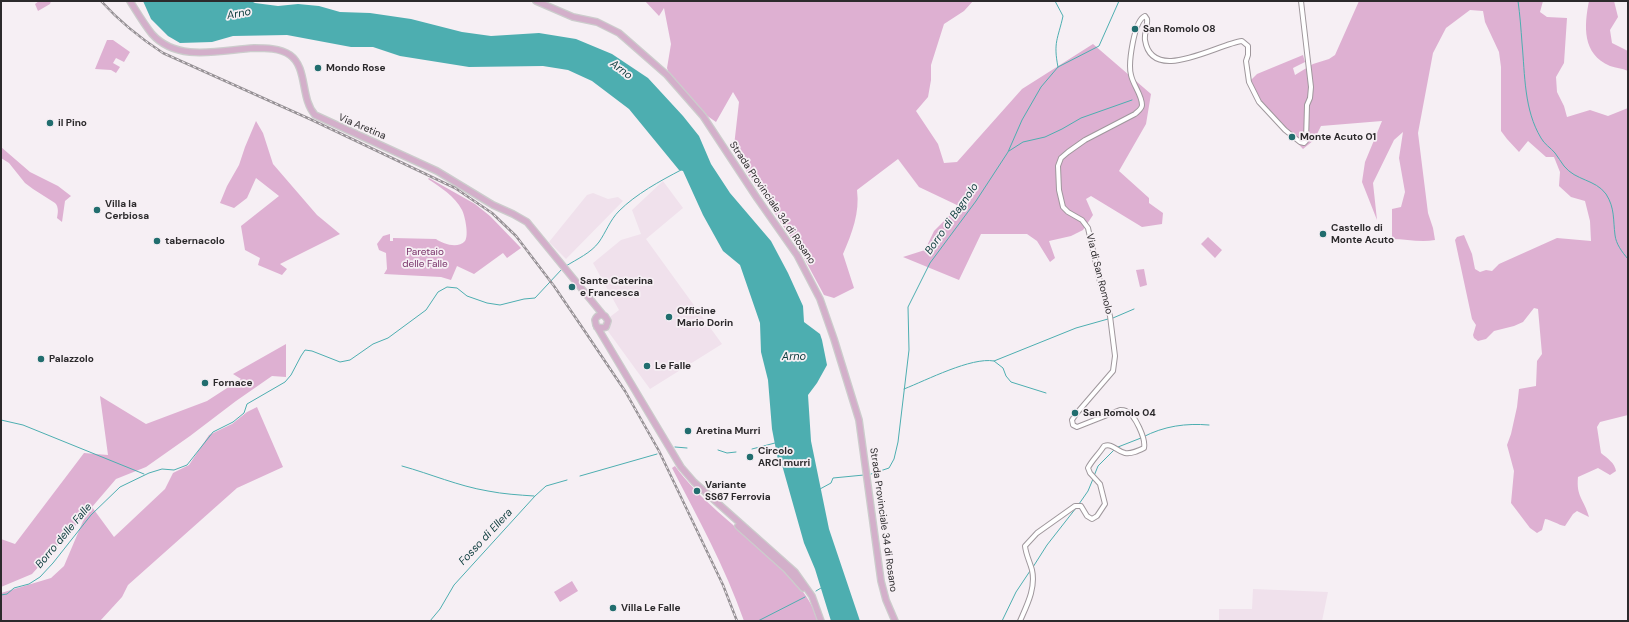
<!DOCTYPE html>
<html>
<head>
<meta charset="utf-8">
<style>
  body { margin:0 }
  #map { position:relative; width:1629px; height:622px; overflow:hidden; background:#f6eff4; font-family:"DM Sans",sans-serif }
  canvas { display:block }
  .frame { position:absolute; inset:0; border:2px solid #2c2a2c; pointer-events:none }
</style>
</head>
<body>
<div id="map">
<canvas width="1629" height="622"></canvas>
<div class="frame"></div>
</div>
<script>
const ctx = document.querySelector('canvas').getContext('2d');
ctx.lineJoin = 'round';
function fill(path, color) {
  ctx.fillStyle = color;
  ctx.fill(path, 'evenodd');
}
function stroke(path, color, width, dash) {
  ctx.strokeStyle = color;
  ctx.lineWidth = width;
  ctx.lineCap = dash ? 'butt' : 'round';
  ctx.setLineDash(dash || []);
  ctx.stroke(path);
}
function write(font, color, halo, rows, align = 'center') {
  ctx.font = font + ' "DM Sans",sans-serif';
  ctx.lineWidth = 3.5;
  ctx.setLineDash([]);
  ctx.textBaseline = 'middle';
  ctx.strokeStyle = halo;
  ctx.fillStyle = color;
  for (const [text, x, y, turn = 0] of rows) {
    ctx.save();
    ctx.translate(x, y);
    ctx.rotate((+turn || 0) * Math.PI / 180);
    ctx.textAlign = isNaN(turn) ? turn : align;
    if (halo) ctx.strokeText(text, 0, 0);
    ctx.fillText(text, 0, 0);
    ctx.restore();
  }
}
fill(new Path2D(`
  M663,181L683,208L646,239L722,344L650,389L602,323L619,310L593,263L621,240L641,234L632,210Z
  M593,193L608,199L618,197L623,201L566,259L549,242L587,195Z
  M1253,589L1328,592L1322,621H1219V609H1252Z`), '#f0e1ec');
fill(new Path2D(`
  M39,1H51L50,4L38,11L35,4Z
  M645,1H973L964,11L944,24L931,65V80L928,97L916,111L938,144L944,163L957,162L1022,89L1093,44L1151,94L1146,124L1119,171L1149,198V203L1163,213L1162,224L1142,227L1091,196L1086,199L1093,215L1083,230L1071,236L1049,241L1055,258L1050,262L1037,241L1027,234H981L959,280L903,257L925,250L934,231L959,206L919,187L898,159L857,190C860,213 852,233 843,254L854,288L834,298L824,295L803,256L766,200L748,175L734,146L739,102L733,92L716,122L706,115L669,74L667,68L671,44L664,8L659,16Z
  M1359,1H1543L1540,12L1547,17L1567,18L1564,63L1556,77L1557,92L1564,106L1567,117L1590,110L1608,116L1628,108V415L1600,422L1597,427L1601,453C1607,458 1615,463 1616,471L1610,475L1598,468L1578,477C1576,497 1584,499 1589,517L1577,511L1573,514L1565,526C1558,525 1552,520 1545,519L1542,530L1537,533L1530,528L1511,503L1514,471L1507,445L1511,434L1517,407L1519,389L1536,386L1537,361L1542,354L1538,309L1534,308L1523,322L1514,326L1494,331L1486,339L1478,341L1474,338L1473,335L1476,325L1472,319L1455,240L1457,237L1464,235L1472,254L1475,269L1480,272L1486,270L1492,271L1499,264L1557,238L1591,241L1590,221L1585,201L1571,197L1559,186L1560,172L1554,157H1546L1528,141L1519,152L1507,139L1501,131V67L1499,52L1485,22L1483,11L1470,10L1446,28L1433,53L1418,133L1428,213L1433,228L1435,240C1421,243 1406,239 1392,239V209L1401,207L1405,192L1399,158L1403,132L1394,140L1373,183L1377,220L1362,182L1365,162L1382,121L1321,126L1314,140L1303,149L1259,102L1249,82L1257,74L1303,55L1305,62L1293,68L1295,75L1313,64L1329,59L1335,55Z
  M1589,1H1614L1618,17L1610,30L1612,43L1628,51V71C1622,68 1616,68 1610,66C1582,54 1584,26 1589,1Z
  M107,40H113L130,52L124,62L116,58L113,63L120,67L116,73L111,70L95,69Z
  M256,121L263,133L273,164L317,215L340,234L280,264L287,269L282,275L258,265L260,258L245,250L241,226L279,196L256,178L247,198L234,208L220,203L227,186L239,165L245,147Z
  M1,147L30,172L58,186L71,196L65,201L62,222L57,218C58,213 59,207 55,203L33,189L25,183L9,163L1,158Z
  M429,178L475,204L490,216L521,248L507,258L503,253L474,274L457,266L451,280L441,277L384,274L387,269L386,253L379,250L377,244L383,236L390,234V241H393V238L436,239C443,244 458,249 465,241C469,235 465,216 462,210C455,196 440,187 428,179Z
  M1208,237L1222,250L1215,258L1201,244Z
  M1144,269L1147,285L1140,287L1136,270Z
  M286,344V377L272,376L236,401L190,436L146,467L116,479L92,507L114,537L165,489L173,473L189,465L209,435L232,424L247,412L257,407L283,467L237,488L128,585L122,597L100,621H1V593L51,578L64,566L86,514L32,574L1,587V539L15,544L84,453L108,455L100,396L146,424L207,401L241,379L233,374Z
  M675,466C698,498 735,526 765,552C787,572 809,592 818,621H744C725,567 698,518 672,468Z
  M572,581L578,591L560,602L554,592Z`), '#deb0d2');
fill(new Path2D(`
  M143,1H251L255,3L278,6L298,4L319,6L340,12L370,13L411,19L462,32L491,36L539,33L576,39L612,54L648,78L683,116L699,136L711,164L730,193L771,241L788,273L803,306L804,322L820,334L822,340L827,365L817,383L808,395L811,441L829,529L860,621H831L815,569L804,543L782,465L786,463L785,460L781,461L778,460L772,429L768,380L761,352L760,323L740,265L723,251L703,215L683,171L679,170L629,109L592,81L568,70L543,66L469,67L400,56L373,47H351L287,35L233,36L212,42L180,43L168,36L151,19Z`), '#4daeb0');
stroke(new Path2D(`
  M1055,1L1063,16C1058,39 1053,42 1058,67
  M1518,1C1520,15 1521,29 1522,43C1525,75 1524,110 1541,138C1544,144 1551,148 1555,153C1558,157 1561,162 1564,166C1576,181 1595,179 1606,194C1615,208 1613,220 1615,235C1616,244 1622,252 1628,259
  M1009,151L1023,142L1045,137L1062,129L1081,118L1132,100
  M566,266C577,259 591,253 599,242C606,232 610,220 619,211C636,194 660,181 681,170
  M1113,318L1134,309
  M994,361L1003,368L1006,376L1011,382L1046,393
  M904,389C927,380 971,357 994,361L1076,328L1108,319
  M1,420L23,425L144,474
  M1143,437C1164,426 1186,423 1209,425
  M675,447L687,448
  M1118,447L1141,438
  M752,449L775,443
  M718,450L727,453L736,452
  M402,466C431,474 458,486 488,491C503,494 519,495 534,496
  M871,474L889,468L894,459L898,442L909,350L908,307L930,263L976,201L1008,152L1022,120L1041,87L1058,67L1099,46L1119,1
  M580,476L657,454
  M1094,476L1098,466L1115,449
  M820,489L831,483L833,478L864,475
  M1079,504L1088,491L1093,479
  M1033,567L1047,545L1076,508
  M816,591L821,588
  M1,595L7,594L14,588L29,584L40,577L53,563L91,515L120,487L149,473L162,469L174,470L187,465L213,432L233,422L244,413L247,404L285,382L291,375L301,356L305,350L312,351L340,362L350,360L373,344L388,338L426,310L438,292L447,287L457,288L467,296L487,303L500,305L524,299L535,298L562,269
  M430,621L440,609L454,585L535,496L546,486L567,480
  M758,621L805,597
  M1002,621L1016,592L1030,571`), '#4daeb0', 1);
const minor = new Path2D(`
  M1020,621C1027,605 1036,588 1032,570C1030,562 1026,555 1025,546L1037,533L1075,506H1081L1087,516L1092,519L1097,516L1105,504L1100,484L1090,473L1088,468C1092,460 1099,454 1104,446C1113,443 1116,451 1125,453C1132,454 1138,451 1144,448C1146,439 1135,414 1126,411C1124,410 1122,410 1120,410L1077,427L1073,425L1072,420L1076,414L1113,371L1115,356L1110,316L1100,282L1088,228L1082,220L1068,212L1063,207L1059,190L1058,166L1061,158L1068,152L1085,140L1135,114C1138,111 1142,109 1142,105C1142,95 1133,85 1131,75C1128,64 1134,20 1145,16L1147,19C1148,26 1144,33 1145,40C1152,85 1217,44 1242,41L1248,46V55L1246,61L1249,82L1259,102L1285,130L1300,142L1304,143L1306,141L1307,105L1310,98L1311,87L1301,1`);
const major = new Path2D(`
  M130,1C137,12 144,24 152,34C178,63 221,50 254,48C265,48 280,48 290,55C308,68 300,98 315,115L437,171L493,205L513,214L527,222L604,316
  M536,1L573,17L597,22L619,33L667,75L703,116L757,198L797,255L820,299L834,339L859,420L881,581L886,600L895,621
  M597,327L602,328L606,327L608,321L605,316C601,314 597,315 595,320L596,325L681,467L694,482L795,572L812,596L821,621
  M738,526L786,569L803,588`);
stroke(minor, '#9f979c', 6);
stroke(major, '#ccc', 8);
stroke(minor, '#fff', 4);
stroke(major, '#d3afca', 5.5);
const rail = new Path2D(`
  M101,1C120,22 140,38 163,53L312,120L455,188L492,213L516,236L554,286L586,333L625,391L659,451L723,585L737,621`);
stroke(rail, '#969195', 2.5);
stroke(rail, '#f6eff4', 1, [3]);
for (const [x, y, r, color] of [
  [1135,29,4,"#216d6e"],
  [318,68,4,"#216d6e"],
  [50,123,4,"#216d6e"],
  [1292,137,4,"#216d6e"],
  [97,210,4,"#216d6e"],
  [1323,234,4,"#216d6e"],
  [157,241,4,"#216d6e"],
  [572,287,4,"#216d6e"],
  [669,317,4,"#216d6e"],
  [41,359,4,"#216d6e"],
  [647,366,4,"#216d6e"],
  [205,383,4,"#216d6e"],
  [1075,413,4,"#216d6e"],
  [688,431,4,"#216d6e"],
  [750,457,4,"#216d6e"],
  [697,491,4,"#216d6e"],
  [613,608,4,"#216d6e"]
]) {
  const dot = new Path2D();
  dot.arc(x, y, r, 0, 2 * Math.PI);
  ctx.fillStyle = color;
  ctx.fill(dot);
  stroke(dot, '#f6eff4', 1.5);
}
write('bold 10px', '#2c2a2c', '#f6eff4', [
  ["San Romolo 08",1143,29],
  ["Mondo Rose",326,68],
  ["il Pino",58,123],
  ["Monte Acuto 01",1300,137],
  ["Villa la",105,204],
  ["Cerbiosa",105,216],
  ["Castello di",1331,228],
  ["Monte Acuto",1331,240],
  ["tabernacolo",165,241],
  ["Sante Caterina",580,281],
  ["e Francesca",580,293],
  ["Officine",677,311],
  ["Mario Dorin",677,323],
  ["Palazzolo",49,359],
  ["Le Falle",655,366],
  ["Fornace",213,383],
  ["San Romolo 04",1083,413],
  ["Aretina Murri",696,431],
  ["Circolo",758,451],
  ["ARCI murri",758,463],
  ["Variante",705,485],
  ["SS67 Ferrovia",705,497],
  ["Villa Le Falle",621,608]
], 'left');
write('10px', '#2c2a2c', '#f6eff4', [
  ["Via Aretina",362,127,23],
  ["Strada Provinciale 34 di Rosano",772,203,56],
  ["Via di San Romolo",1099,274,76],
  ["Strada Provinciale 34 di Rosano",883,520,82]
]);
write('10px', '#783269', '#f6eff4', [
  ["Paretaio",425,252],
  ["delle Falle",425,264]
]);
write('italic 11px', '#0c3b3c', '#f6eff4', [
  ["Arno",239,14,-10],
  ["Arno",621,70,37],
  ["Borro di Bagnolo",952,219,-55],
  ["Arno",794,357],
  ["Borro delle Falle",64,536,-50],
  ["Fosso di Ellera",486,537,-47]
]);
</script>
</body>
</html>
